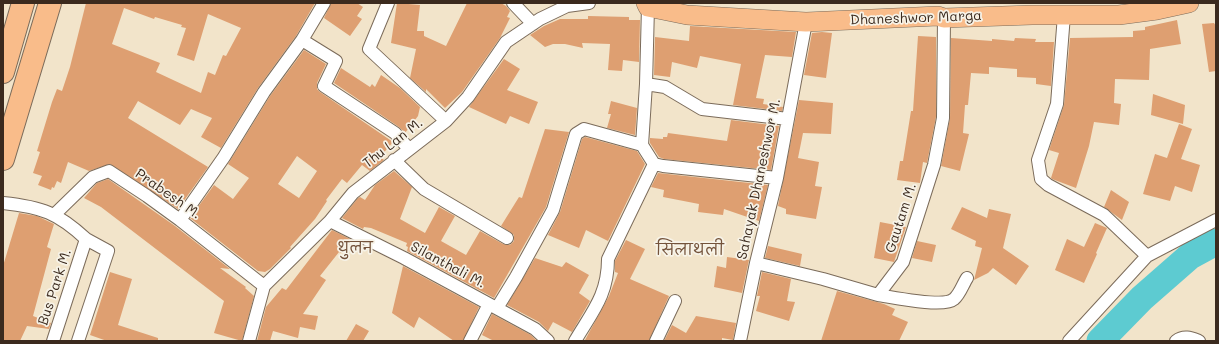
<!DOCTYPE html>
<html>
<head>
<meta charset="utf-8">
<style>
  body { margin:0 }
  #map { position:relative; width:1219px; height:344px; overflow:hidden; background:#f2e4ca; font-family:Mali,sans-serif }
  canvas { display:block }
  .frame { position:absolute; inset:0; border:4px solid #3b2a1e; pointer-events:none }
</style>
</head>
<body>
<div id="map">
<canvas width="1219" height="344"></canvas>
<div class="frame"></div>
</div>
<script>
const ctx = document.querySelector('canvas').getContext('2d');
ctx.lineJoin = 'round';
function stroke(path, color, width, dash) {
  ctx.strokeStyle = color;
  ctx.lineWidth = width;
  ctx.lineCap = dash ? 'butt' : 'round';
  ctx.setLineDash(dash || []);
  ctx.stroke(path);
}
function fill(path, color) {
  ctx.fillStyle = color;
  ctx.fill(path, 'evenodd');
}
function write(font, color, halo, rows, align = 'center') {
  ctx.font = font + ' Mali,"Playpen Sans Deva",sans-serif';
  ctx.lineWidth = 3.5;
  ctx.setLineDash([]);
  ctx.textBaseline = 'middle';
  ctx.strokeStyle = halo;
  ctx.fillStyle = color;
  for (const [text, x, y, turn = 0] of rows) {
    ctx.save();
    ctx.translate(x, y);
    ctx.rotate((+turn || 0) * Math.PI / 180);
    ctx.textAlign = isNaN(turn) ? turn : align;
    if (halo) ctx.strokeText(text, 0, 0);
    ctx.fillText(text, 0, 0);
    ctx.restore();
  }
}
stroke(new Path2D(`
  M1100,341L1142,298L1190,256L1216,242`), '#5dcbd1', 27);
fill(new Path2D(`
  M86,3H315L296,36L258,88L221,148L201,137L212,118L191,109L180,125L138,101L128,118L208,167L178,209L110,164L89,171L68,162L61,183L57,181L54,188L52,187L51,190L38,185L42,176L33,173L40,152L37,151L52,102L57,89L62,91L70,67ZM124,8L154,19L155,17L182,25L181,27L186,28L177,55L194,61L208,14L241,28L226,56L223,55L215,75L208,72L201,93L156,72L160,63L112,44Z
  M331,3H357L363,7L357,16L362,19L350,36L324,18Z
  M397,3L420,5L417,31H424V36L446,46L467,3H501L506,6L510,11L507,17L510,18L500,38L462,92L445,108L426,89V92L410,78L416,49L391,43Z
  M588,16L629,17V20H640L639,62L623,60L622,71L608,70L610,44L582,43L583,48L565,44H553L545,47L530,35L544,26L560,19H588Z
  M1177,20L1181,44L1150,49L1149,80L1115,79L1114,103L1121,104L1119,125L1094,122L1089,146L1076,188L1052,179L1051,178L1059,153L1049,150L1064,105L1070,38L1133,37V31L1145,30V27Z
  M1214,23L1216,26V71L1209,72L1202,24Z
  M690,26L796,32L792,57L765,55L756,98L764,99L763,104L783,107L782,111L733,105L741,64L700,56L697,68L672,62L670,77L654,75L655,37L689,41Z
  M822,32L832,33L826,78L804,75L812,33Z
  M918,36L936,37V117L927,163L923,162L920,183L897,180L900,161H903L911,111H913Z
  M951,38L992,41V39L1014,41L1015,38L1036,39L1035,42H1054L1051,86L1036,84V78L1017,77V69L989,67V74L971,73L968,105H965L963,133L969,134L960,171L941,166L950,118Z
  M304,50L326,64L317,83V89L320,92L393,142L380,157L384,160L370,171L362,165L347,183L342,179L326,200L327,201L315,219L290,247L291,248L270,269L265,272L258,271L190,218L214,185L233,199L249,178L228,164L270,96ZM297,156L317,171L299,198L278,184Z
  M504,59L520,69L507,90L538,102L529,124L510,116L506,124L469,107Z
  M341,68L370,87L372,84L375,87L381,75L400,88L420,107L418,116L405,133L399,127L334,83Z
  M1153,94L1185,105L1183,124L1151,115Z
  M799,100L833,103L831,134L803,133L798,158L819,162L815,186L822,187L816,219L786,214V209L778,206Z
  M611,101L637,108L635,135L607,128L611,114H608Z
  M731,120L779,126L771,170L664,159L659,157L650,143V138L663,139V137H667L668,133L727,141Z
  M1179,124L1192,129L1181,159L1200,165L1192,192L1175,186L1170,201L1143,194L1155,154L1167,158Z
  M545,129L569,132L546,207L494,298L407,251L408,247L406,246L407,243L371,228L364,227L363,229L342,218L358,198L360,197L365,200L375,185L394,171L412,187L400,219L425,233L439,207L455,216L441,241L466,255L480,231L503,244L510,245L514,241V235L501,226L519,197L522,198Z
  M585,137L637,151L645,164L608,241L586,230L579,248L548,235L560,212L582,139Z
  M658,173L768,185L759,221L724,209L723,215L698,212L699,204L663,197L664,190L651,187Z
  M108,179L175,226L230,269L220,268L246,287L245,288L254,296L242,341L214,333L224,301L101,207L84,198L97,183Z
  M1111,190L1129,202L1122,220L1104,207Z
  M962,207L987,218L989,209L1011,214L1003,248L1029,266L1016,285L993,268L988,273L974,280L982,248L975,246L976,241L951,229Z
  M19,213L37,216L54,224L47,247L51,249L33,316L51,323L49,329L27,326L20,341H3V266Z
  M880,222L906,227L894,262L874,258Z
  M1095,223L1107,228L1096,253L1097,254L1084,283L1055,270L1067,239L1084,247Z
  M332,230L352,240L341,253L339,252L320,276L326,280L303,314L318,316L315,330L300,327L298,338L273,331L270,341H257L266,307L282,288L286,290Z
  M626,240L645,249L630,279L669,296L649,341H587L585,340L609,296L618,273L615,272V261Z
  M917,241L936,245L932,262L912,258Z
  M768,246L802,254L800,266L765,258Z
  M727,257L749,260L742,293L714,287L717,266L726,268Z
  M535,258L562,267L566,262L589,275L579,293L590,301L572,332L553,322L548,331L539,322L507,305Z
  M403,266L479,307L463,341H454L419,317L414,328L392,313Z
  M110,272L132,279L118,325L158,338V341H107L90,335Z
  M762,272L791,279L787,301L795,302L789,321L756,311L760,296H757Z
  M837,291L884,304L895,309L892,315L908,322L899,341H821Z
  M492,314L531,335L537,341H494L482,335Z
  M696,316L736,323L733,340L722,338V341H664L672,325L686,333Z
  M356,324L369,331L363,341H346Z`), '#de9f71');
const street = new Path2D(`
  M388,3L369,49L446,121
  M513,3L533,24
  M648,7L646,84L642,145L654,164L663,166L777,178
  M1064,15L1057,104L1038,160L1041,179L1048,185L1104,215L1147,256
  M302,40L336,61L324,86L395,133L409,149
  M646,84L665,87L702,109L788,119
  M394,160L424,189L507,238
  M3,203C42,207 58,213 86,239L53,341
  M55,214L93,177L109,171L147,196L180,220L264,286
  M180,220L224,157L264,92L302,40L324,3
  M330,221L404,258L535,329L548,341
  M756,263L823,279L878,295L903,262L934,165L943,118L944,18
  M878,295C892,297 944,308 954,299C960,294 963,284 967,278
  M497,308L516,277L553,210L576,134L584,129L642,145
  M78,341L108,251L86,239
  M249,341L264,286L330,221L353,193L446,121L468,97L506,42L540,19L567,6L589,3
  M470,341L489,304
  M575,341C592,312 608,295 608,259L654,164
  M656,341L675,301
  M740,341L756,263L777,178L806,22
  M1069,341L1147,256L1216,220
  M1176,341C1184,335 1191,338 1199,341`);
const primary = new Path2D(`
  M646,3L648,7L687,15L806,22L938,16L944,18L1032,15H1119L1157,10L1189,3`);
const highway = new Path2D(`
  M3,72L23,3
  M3,159L50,3`);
stroke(street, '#7b6b5a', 14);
stroke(primary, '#7b6b5a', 20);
stroke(highway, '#7b6b5a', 24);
stroke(street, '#fff', 12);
stroke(primary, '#f9bc8a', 19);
stroke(highway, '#f9bc8a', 22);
write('14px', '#3b2a1e', '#f7f3e8', [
  ["Dhaneshwor Marga",916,18,-2],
  ["Thu Lan M.",393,143,-38],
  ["Sahayak Dhaneshwor M.",759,179,-78],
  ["Prabesh M.",168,194,35],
  ["Gautam M.",901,218,-72],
  ["Silanthali M.",448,265,28],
  ["Bus Park M.",55,287,-72]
]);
write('15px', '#74533b', '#f7f3e8', [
  ["थुलन",355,248],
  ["सिलाथली",690,250]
]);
</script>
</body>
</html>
